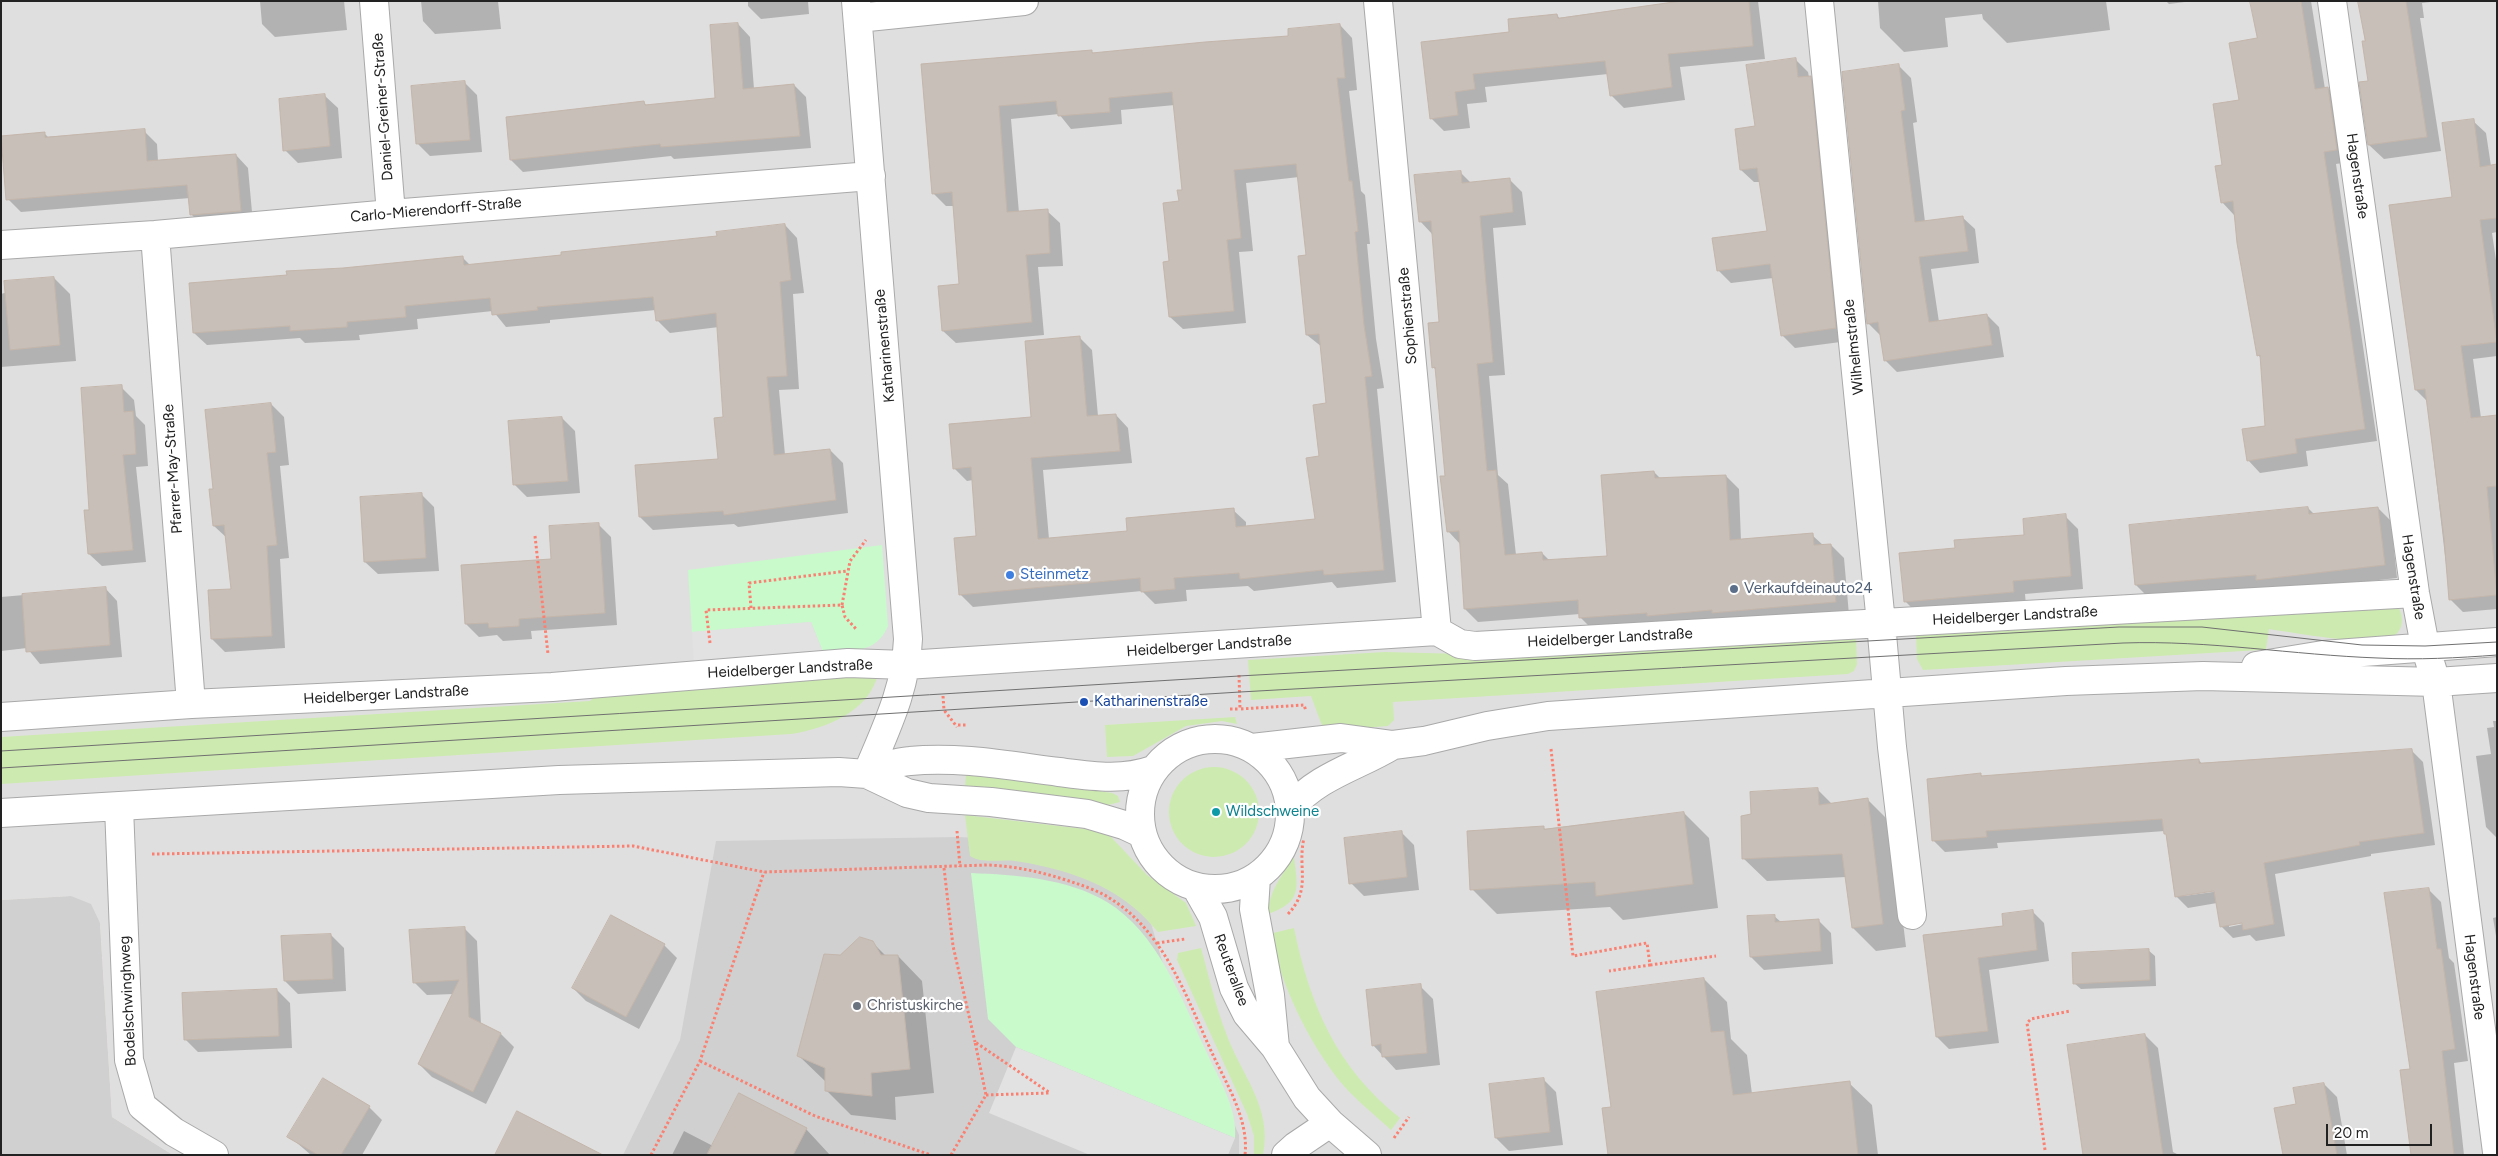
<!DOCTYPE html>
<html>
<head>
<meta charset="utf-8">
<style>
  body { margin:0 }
  #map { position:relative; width:2498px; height:1156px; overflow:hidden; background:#f2efe9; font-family:Figtree,sans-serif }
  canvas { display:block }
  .frame { position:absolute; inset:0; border:2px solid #222; pointer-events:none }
  .scale { position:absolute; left:2326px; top:1124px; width:106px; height:22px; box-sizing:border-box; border:2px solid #222; border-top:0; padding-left:6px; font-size:15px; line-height:18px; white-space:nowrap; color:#222; -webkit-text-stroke:4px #fff; paint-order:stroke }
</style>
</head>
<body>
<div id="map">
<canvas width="2498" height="1156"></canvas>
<div class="frame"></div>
<div class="scale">20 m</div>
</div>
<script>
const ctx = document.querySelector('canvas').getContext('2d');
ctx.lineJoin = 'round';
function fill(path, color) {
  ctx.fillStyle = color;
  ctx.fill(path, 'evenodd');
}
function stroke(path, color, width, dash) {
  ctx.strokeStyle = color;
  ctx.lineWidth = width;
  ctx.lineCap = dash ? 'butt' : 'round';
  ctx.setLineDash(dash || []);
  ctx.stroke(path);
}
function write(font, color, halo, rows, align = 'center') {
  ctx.font = font + ' Figtree,sans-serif';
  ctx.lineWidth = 4.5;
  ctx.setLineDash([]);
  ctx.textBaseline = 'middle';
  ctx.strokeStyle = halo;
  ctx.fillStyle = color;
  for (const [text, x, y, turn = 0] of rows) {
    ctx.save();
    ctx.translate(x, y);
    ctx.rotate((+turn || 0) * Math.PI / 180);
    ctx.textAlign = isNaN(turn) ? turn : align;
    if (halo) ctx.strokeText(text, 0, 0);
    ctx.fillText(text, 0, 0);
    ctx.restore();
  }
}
fill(new Path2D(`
  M1,1H2497V1155H173L112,1117L100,923L71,896L1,900Z`), '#e0dfdf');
fill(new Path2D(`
  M958,837L1068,842L1137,876L1163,964L1239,1135V1155H623L680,1040L716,841Z
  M71,896L91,904L100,923L112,1117L173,1155H1V900Z`), '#d0d0d0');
fill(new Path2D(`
  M2398,607C2405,618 2403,634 2389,638C2365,646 2296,633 2269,629L2266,649L2260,650L1923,670L1917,659L1916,634Z
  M1856,637L1857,664L1854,671L1848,674L1393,702L1394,720L1388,726L1324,731L1311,696L1251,700L1248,660L1385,652L1465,654Z
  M878,674C869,712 825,729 791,734L1,784V737L590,701L599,693Z
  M1235,717L1237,724L1222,721L1186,726L1133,756L1107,757L1105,725Z
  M1169 812a45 45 0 1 1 90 0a45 45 0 1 1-90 0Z
  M966,774L1013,778L1112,793L1118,796L1120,802L1108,805L965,787Z
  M965,815L1093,830L1111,837L1147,875L1186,903L1196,926L1158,932C1150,923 1142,914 1133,907C1101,880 1056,867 1015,861C1001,859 982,864 970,856Z
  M1294,857C1298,889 1302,902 1268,914C1269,890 1282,876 1294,857Z
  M1294,928C1310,1006 1337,1068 1400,1118L1391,1130C1374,1114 1353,1098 1338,1079C1305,1036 1283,986 1269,934Z
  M1201,948C1209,976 1215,1005 1226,1033C1241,1075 1273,1107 1263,1155H1254V1136L1247,1114L1177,960L1178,953Z`), '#cdebb0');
fill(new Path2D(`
  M882,545L888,626C876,655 850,650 823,652L811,622L692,632L688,570Z
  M971,873C1016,875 1067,878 1107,902C1157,932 1182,999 1205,1049C1217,1076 1238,1108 1235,1138L1016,1047L988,1019Z`), '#c8facc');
fill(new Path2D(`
  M811,622L823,652L694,663L692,632Z
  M1016,1047L1235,1138L1228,1155H1090L989,1113Z`), '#e2e2e2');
fill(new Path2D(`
  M260,1H344L347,30L275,37L262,24Z
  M421,1H498L501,29L435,34L423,21Z
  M748,1H808L809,14L761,19L748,6Z
  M1682,1H1758L1765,59L1680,67L1685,100L1624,108L1611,95L1608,74L1485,87L1487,102L1467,104L1470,128L1444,131L1431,118L1422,43L1510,33L1557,15L1560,19Z
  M1878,1H2106L2110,30L2007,43L1983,19L1982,14L1945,18L1948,47L1904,52L1880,28Z
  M2166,1H2193L2169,4Z
  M2252,1H2311L2325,89L2328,88L2340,101L2349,162L2336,164L2377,441L2306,451L2308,466L2260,473L2248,460L2266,427L2261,358L2258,355L2234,215L2222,202L2224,166L2258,39Z
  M2360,1H2439L2422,3L2424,18H2420L2441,151L2384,159L2369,145V82L2366,42Z
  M738,24L750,37L754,89L794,85L806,97L811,148L674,159L671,156L523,172L511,160L644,103L647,106L716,99Z
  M1340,25L1352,38L1357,90L1349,91L1361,191L1365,195L1370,244H1367L1376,339L1384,388L1377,389L1396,582L1337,588L1332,582L1254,591L1248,586L1186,590L1187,601L1155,604L1142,591L973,607L960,594L978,537L973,480L967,481L954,468L1033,418L1080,338L1092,350L1098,416L1116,415L1128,428L1132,463L1043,470L1049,539L1129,532L1233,510L1246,522V527L1316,520L1328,404L1322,347L1307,335V256L1299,177L1246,183L1253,251L1239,252L1246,323L1183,329L1170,317V263L1184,191L1175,105L1121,110L1122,124L1071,129L1059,114L1011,119L1019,213L1047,211L1060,223L1063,266L1038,267L1044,335L956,343L943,331L960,285L954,206H946L933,193L923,65L1091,51L1094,54L1290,37Z
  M1795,59L1808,72L1809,77L1823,90L1848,341L1795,348L1782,335L1773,278L1731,283L1718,270L1769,232L1761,182H1754L1741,170L1756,128Z
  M1899,66L1911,78L1917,122L1913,123L1925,222L1962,217L1975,229L1979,263L1931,269L1939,322L1987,315L1999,327L2004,357L1897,372L1885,360L1880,335L1868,323Z
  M464,82L477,95L482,152L430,156L418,144Z
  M325,96L338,108L342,158L298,163L285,150Z
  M2473,121L2486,133L2491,166H2497V232L2492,233L2497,267V356L2473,359L2481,418H2497V609L2463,612L2450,599L2427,401L2416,390L2453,198Z
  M144,131L157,144L158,161L236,155L248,168L253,223L204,227L191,214L190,198L21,212L8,199L44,133L49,138Z
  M1460,172L1471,183L1509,179L1522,192L1526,225L1493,228L1505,375L1489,376L1498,475L1508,484L1516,555L1542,553L1550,561L1608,557L1654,472L1661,479L1726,476L1739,489L1741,541L1812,535L1824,546L1831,545L1844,558L1849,615L1593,630L1580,617V614L1478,622L1465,609L1461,545L1448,531L1447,477L1437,371L1433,367L1441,323L1433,235L1420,221Z
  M785,225L797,238L804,293L793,294L799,389L779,390L785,455L830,450L843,463L848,513L738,527L734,524L653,530L640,517L719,460L725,418L719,327L670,333L657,320L656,310L550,320V323L506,327L493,311L417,319L418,329L359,335L360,340L305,343L300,338L207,345L194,333L288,277L463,258L470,265L718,238Z
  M54,278L70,294L76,361L1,367V294Z
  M121,387L134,400L136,416L145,425L148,466L136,467L146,562L102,566L89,554L90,511Z
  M271,404L284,417L289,465L280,466L289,558L280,559L285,648L225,652L212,639L232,590L227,538L214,526L215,490Z
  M562,418L575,431L580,493L527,497L514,484Z
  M421,494L434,507L439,571L378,574L365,562Z
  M2308,508L2315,515L2378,508L2391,521L2397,578L2270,592L2266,588L2149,598L2136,585Z
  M2065,516L2078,529L2083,589L2025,594L2026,605L1918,614L1905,601Z
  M598,524L611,537L617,625L531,631L532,639L503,641L497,635L479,637L466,624Z
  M105,588L117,601L122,657L40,664L27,648L1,651V597Z
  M2493,721H2497V838L2486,827L2476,756L2491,754L2487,728L2494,727Z
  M2411,750L2423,762L2435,845L2371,854V856L2275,874L2285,936L2256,941L2250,935L2233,938L2221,926L2217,903L2188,908L2176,896L2168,836L2165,831L1997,843L1998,848L1945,852L1933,840L1980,774L1983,777L2199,760L2202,764ZM2220,889V891L2184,896V894ZM2248,921V923L2229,927V924Z
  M1817,789L1832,804L1868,800L1891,823L1906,947L1876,951L1853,928L1846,877L1767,881L1743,858L1752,815Z
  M1684,813L1709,838L1718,908L1623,920L1610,907L1497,914L1472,889L1543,827L1546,830Z
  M1401,832L1414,845L1419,890L1364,896L1351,883Z
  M2428,889L2441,902L2449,958L2454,963L2468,1061L2454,1063L2464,1155H2413L2411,1070Z
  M2032,911L2044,923L2049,961L1989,970L1999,1043L1949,1049L1937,1037L1925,936L2005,927Z
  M1774,916L1781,922L1818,920L1831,933L1833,964L1764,970L1751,957Z
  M2497,917V942L2493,918Z
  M464,928L477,941L481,1025L501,1034L514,1047L486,1104L432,1077L419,1064L454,994L427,995L414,982Z
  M331,935L344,948L346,991L298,994L285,981Z
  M872,942L886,956H898L922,981L934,1093L895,1097L896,1120L851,1115L826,1090V1082L799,1056L841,957Z
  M664,945L677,958L639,1029L586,1001L573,988Z
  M2148,950L2155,956L2156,986L2081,989L2074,983Z
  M1704,979L1727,1002L1731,1039L1747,1055L1752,1094L1849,1083L1872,1105L1878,1155H1609L1612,1108Z
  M1420,986L1433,999L1440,1065L1396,1070L1373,1045Z
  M277,990L290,1003L292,1048L198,1052L185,1039Z
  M2145,1035L2158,1048L2173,1152L2179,1155H2084Z
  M1543,1079L1556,1092L1563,1145L1509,1151L1496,1138Z
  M323,1080L369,1107L382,1120L362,1155H311L289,1136Z
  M2324,1084L2337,1097L2347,1155H2284L2297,1105Z
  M806,1129L830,1155H672L684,1131L713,1146Z`), '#0003');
const building = new Path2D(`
  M1681,1H1749L1753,46L1668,54L1672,87L1610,96L1605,61L1473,74L1475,89L1455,92L1458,115L1430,119L1421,42L1509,32L1508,19L1557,14L1558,18Z
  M2250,1H2301L2315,89L2328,87L2337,150L2324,152L2365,429L2295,439L2297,453L2247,461L2242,429L2265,426L2260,355L2257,356L2237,243L2233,201L2221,203L2215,166L2222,165L2213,104L2239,100L2229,43L2257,38Z
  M2358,1H2406L2427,137L2368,145L2359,82L2368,81L2362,41H2365Z
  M738,23L743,89L794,84L800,136L661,147L660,144L510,160L506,117L644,101L645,105L715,98L710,25Z
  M1340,24L1345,78H1337L1349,181H1352L1358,231L1355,232L1364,325L1372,376L1365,377L1384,570L1324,575L1323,570L1240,579L1239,573L1174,578L1175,589L1141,592L1140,578L959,595L954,538L976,536L971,467L953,469L949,424L1031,417L1025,341L1080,336L1087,416L1116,414L1120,451L1031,458L1038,539L1127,531L1126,518L1234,508L1236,527L1315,519L1306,458L1319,456L1313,405L1326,403L1319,334L1306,335L1298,256L1306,255L1296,164L1234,170L1241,238L1227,240L1234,311L1169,317L1163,262L1169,261L1163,203L1179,201L1177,190H1182L1172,92L1109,98L1110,112L1058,116L1056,101L999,106L1007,212L1048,209L1050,253L1026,255L1032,322L942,331L938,286L959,284L952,192L932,194L921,64L1092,50V53L1205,42L1288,36V29Z
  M1796,58L1798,77L1811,76L1836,328L1781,336L1770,264L1717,271L1712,238L1767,231L1757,168L1740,170L1735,129L1755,126L1746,65Z
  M1899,64L1905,110L1901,111L1915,222L1963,216L1968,251L1919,257L1929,322L1987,314L1992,345L1884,361L1878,322L1867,324L1842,72Z
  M465,81L470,140L416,144L411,86Z
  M325,94L330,146L283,151L279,99Z
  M2474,119L2480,167L2497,164V218L2480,220L2497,342L2461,346L2471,418L2497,415V486L2487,487L2497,595L2449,600L2444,538L2425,389L2415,390L2389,205L2452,197L2442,123Z
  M145,129L147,161L236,154L241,211L190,215L187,185L6,200L1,136L45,132V137Z
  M1461,171L1462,183L1510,178L1513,212L1480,216L1493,362L1477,364L1487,471L1496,470L1505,555L1542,552L1543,560L1607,556L1601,475L1654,471L1655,478L1726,475L1730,540L1813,533L1814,545L1831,544L1836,602L1712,613V610L1647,616V613L1579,618L1578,600L1464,609L1459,531L1447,532L1440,476H1445L1435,367L1432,368L1428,323L1439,322L1431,221L1419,222L1414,175Z
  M785,224L791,280L780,282L787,376L767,377L774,455L830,449L836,500L724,515L723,511L639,517L635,465L718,459L714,418L723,417L716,313L656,321L653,297L537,307L538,310L492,315L490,298L405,306L406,317L347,322V327L290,331V326L193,333L189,283L287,275L286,271L343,268L463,256L464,265L561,255V252L717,236L716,232Z
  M54,277L60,345L10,350L4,281Z
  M122,385L124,412L133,411L136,454L123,455L133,550L88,554L84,510H89L81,388Z
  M271,403L276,452L267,453L277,545L267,546L272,636L211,639L208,590L231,589L224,525L213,526L209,489H213L205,410Z
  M562,417L568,481L513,485L508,421Z
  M422,493L426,558L364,562L360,497Z
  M2308,507L2309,514L2378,507L2385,565L2256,580V575L2135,585L2129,525Z
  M2066,514L2071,576L2013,581L2014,592L1904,602L1899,553L1955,548L1954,540L2024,535L2023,519Z
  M599,523L605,613L519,619V626L489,628L488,623L465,624L461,565L551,559L549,526Z
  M106,587L110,645L26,652L22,594Z
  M2412,749L2424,833L2359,842L2360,845L2264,863L2274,924L2243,930L2242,923L2220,927L2214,891L2175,897L2166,834H2164L2162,819L1986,831L1987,837L1932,841L1927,779L1981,773V776L2199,759V763Z
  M1818,788L1819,805L1868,798L1883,924L1852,928L1842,854L1742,859L1741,816L1751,814L1750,792Z
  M1684,812L1693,884L1596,896L1595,882L1470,890L1467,831L1544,826V829Z
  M1402,831L1407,877L1349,884L1344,838Z
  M2429,888L2437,949H2441L2455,1049L2442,1051L2454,1155H2411L2400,1070L2410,1069L2384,893Z
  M2033,910L2037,950L1978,958L1988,1031L1936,1037L1923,935L2003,926L2002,914Z
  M611,915L665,944L626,1017L572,988Z
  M1775,915V922L1819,919L1821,951L1750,957L1747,916Z
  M465,927L469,1017L501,1033L473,1092L418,1064L459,980L413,983L409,930Z
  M331,934L333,979L284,981L281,936Z
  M860,937L873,941L881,955H898L910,1069L871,1073L872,1096L825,1091V1068L797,1056L824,954L840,955Z
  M2149,949L2150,980L2073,984L2072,953Z
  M1704,978L1711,1032L1724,1031L1733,1095L1850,1081L1858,1155H1608L1602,1108L1611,1107L1596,992Z
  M1421,984L1427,1053L1382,1057L1381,1044L1372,1046L1366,990Z
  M277,989L279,1036L184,1040L182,993Z
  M2145,1034L2163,1155H2083L2067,1045Z
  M323,1078L370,1106L341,1155H318L287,1137Z
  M1544,1078L1550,1132L1495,1138L1489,1084Z
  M2324,1083L2337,1155H2283L2274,1108L2296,1104L2293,1088Z
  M739,1093L807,1128L793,1155H707Z
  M517,1111L603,1155H495Z`);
fill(building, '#c7bfb8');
stroke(building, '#c4b6ab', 1);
const minor = new Path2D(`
  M374,1L391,214
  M856,1L908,639C906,689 886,728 867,774
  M1378,1L1437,631
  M1819,1L1881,623L1892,747L1912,915
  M2332,1L2415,593L2425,646L2436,682L2497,1152
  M858,18L1024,1
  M155,235L191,704
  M1,245L155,235L391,214L871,176
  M2256,666L2323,655L2497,642
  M1,717L191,704L552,687L848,663L906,665L1437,631L1460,644L1475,646L2415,593
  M1140 814a75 75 0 1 1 150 0a75 75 0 1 1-150 0Z
  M1252,748L1341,738L1393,745L1424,741L1487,726L1548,716L2066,681L2203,676L2436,682L2497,678
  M867,774C881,768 895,762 910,761C959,756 1011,766 1059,772C1091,776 1122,781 1153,770
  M119,807L129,1060L142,1106L174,1132L214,1155
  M1291,808C1317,776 1359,766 1393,745
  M1,813L559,780L839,772L867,774L907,793L929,798L991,802L1087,814L1124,825L1141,833
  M1256,877L1254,909L1270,995L1275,1047
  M1196,887L1213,917L1234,988L1247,1014L1275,1047L1307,1098L1330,1123L1367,1155
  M1286,1155L1296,1146L1330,1123`);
stroke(minor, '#a9a9a9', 30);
stroke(new Path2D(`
  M535,536L548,654
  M842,605L850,561L866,540
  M751,608L749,583L847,571
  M710,643L706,610L842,605L845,617L857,630
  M1239,675L1240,709L1304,705L1306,711
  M943,696L944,710L957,727
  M1230,709H1240
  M958,725H967
  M1551,749L1573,956L1647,943L1650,965L1609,971
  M957,831L960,867
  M152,854L633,846L764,872L987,865C1015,866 1042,872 1069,881C1084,886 1100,891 1114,901C1166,935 1188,1001 1213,1055C1227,1085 1249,1120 1245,1155
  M944,868L953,946L975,1042
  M1288,914C1312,889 1297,868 1304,838
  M1157,943L1185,939
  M1650,965L1716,956
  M700,1061L815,1116L931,1155
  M986,1095L1049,1093
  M1394,1138L1409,1117
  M2045,1150L2027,1023L2031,1019L2070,1011
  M651,1155L700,1061L764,872
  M951,1155L986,1095L975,1042L1050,1093`), '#fa8072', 3, [2.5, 2.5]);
stroke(minor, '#fff', 28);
stroke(new Path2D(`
  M1,751L1239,676L2119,627H2202L2362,645L2425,646L2497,642
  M1,768L1240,692L2123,643C2209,640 2293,655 2378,658C2418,660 2457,658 2497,655`), '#707070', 1);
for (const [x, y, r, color] of [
  [1010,575,5,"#3f7fe0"],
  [1734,589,5,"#5c6f8a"],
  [1084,702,5,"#1a4fb4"],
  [1216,812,5,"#0f9aa8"],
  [857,1006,5,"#6b7280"]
]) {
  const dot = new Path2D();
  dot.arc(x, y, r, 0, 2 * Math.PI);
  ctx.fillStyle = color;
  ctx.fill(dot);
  stroke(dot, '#fff', 2);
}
write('15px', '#222', '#fff', [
  ["Daniel-Greiner-Straße",383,107,-94],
  ["Hagenstraße",2357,176,82],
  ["Carlo-Mierendorff-Straße",436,210,-5],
  ["Sophienstraße",1408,316,-95],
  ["Katharinenstraße",885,346,-95],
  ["Wilhelmstraße",1854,347,-96],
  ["Pfarrer-May-Straße",173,469,-94],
  ["Hagenstraße",2413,577,81],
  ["Heidelberger Landstraße",2015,616,-3],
  ["Heidelberger Landstraße",1610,638,-3],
  ["Heidelberger Landstraße",1209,646,-4],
  ["Heidelberger Landstraße",790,669,-3],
  ["Heidelberger Landstraße",386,695,-3],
  ["Reuterallee",1231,970,70],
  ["Hagenstraße",2474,977,83],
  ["Bodelschwinghweg",128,1001,-93]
]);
write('15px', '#366cbe', '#fff', [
  ["Steinmetz",1020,575]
], 'left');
write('15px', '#4e5e75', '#fff', [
  ["Verkaufdeinauto24",1744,589]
], 'left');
write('15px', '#164399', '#fff', [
  ["Katharinenstraße",1094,702]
], 'left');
write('15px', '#0d838f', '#fff', [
  ["Wildschweine",1226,812]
], 'left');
write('15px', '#5b616d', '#fff', [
  ["Christuskirche",867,1006]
], 'left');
</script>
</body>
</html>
